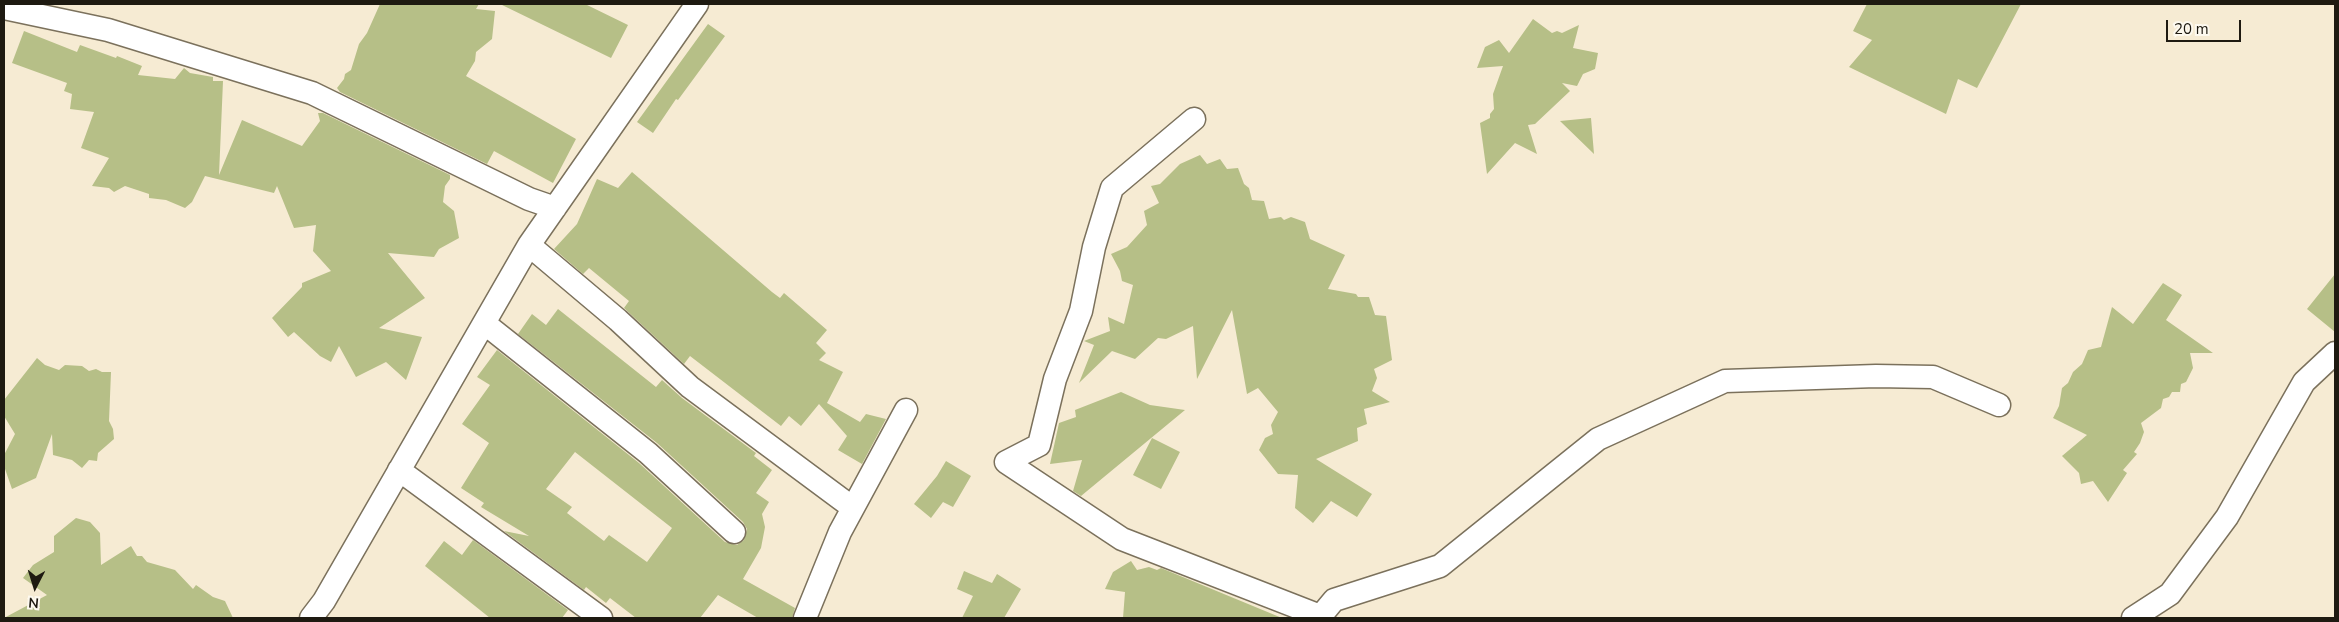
<!DOCTYPE html>
<html>
<head>
<meta charset="utf-8">
<style>
  body { margin:0 }
  #map { position:relative; width:2339px; height:622px; overflow:hidden; background:#f6ebd3; font-family:"Nunito Sans",sans-serif }
  canvas { display:block }
  .frame { position:absolute; inset:0; border:5px solid #1e1a11; pointer-events:none }
  .north { position:absolute; left:10px; top:562px; width:50px; height:50px; -webkit-text-stroke:4px #fdf9ef; paint-order:stroke; rotate:185deg; font-size:14px; font-weight:700; line-height:20px; text-align:center; color:#1e1a11 }
  .north::after { content:''; display:block; margin:auto; width:18px; height:22px; background:#1e1a11; clip-path:polygon(50% 0,100% 100%,50% 72%,0 100%) }
  .scale { position:absolute; left:2166px; top:20px; width:75px; height:22px; box-sizing:border-box; border:2px solid #1e1a11; border-top:0; padding-left:6px; font-size:15px; line-height:18px; white-space:nowrap; color:#1e1a11; -webkit-text-stroke:4px #fdf9ef; paint-order:stroke }
</style>
</head>
<body>
<div id="map">
<canvas width="2339" height="622"></canvas>
<div class="frame"></div>
<div class="north">N</div>
<div class="scale">20 m</div>
</div>
<script>
const ctx = document.querySelector('canvas').getContext('2d');
ctx.lineJoin = 'round';
function fill(path, color) {
  ctx.fillStyle = color;
  ctx.fill(path, 'evenodd');
}
function stroke(path, color, width, dash) {
  ctx.strokeStyle = color;
  ctx.lineWidth = width;
  ctx.lineCap = dash ? 'butt' : 'round';
  ctx.setLineDash(dash || []);
  ctx.stroke(path);
}
fill(new Path2D(`
  M380,4H479L476,9L495,11L492,39L476,52L475,61L466,76L576,139L553,183L494,151L487,164L340,92L337,88L344,79L345,74L351,70L359,44L367,33Z
  M500,4H585L628,25L611,58Z
  M1867,4H2021L1977,88L1958,79L1946,114L1849,67L1872,40L1853,31Z
  M1533,19L1552,33L1557,31L1562,33L1579,25L1573,48L1598,53L1595,69L1583,74L1577,86L1562,83L1570,91L1535,124L1528,125L1537,154L1515,143L1487,174L1480,123L1490,118V114L1494,109L1493,94L1503,66L1477,68L1485,47L1499,40L1509,53Z
  M708,24L725,36L678,100L676,99L653,133L637,122Z
  M24,31L77,52L80,45L116,58L117,56L142,66L138,75L175,79L184,68L190,73L213,77V81H223L219,175L242,120L302,146L320,121L318,113H323L450,175V179L445,186L443,202L454,211L459,238L439,249L434,257L388,253L425,298L379,328L422,337L406,380L386,362L356,377L339,346L331,362L320,356L294,332L288,337L272,318L302,287V283L331,271L313,251L316,225L294,228L277,186L274,193L205,176L192,202L185,208L166,200L149,198V194L125,186L114,192L109,188L92,186L109,158L81,148L94,112L70,109L72,94L64,91L67,83L12,63Z
  M1591,118L1594,154L1560,121Z
  M1200,155L1207,164L1220,159L1227,169L1238,168L1244,184L1249,188L1252,200L1264,201L1269,219L1281,217L1284,220L1291,217L1305,222L1310,239L1345,255L1328,289L1356,294L1358,297H1369L1375,315L1386,316L1392,360L1374,369L1377,378L1372,391L1390,402L1364,409L1367,424L1357,428L1358,441L1316,459L1372,494L1357,517L1331,501L1313,523L1295,508L1298,475L1278,474L1259,450L1265,438L1273,434L1271,425L1278,412L1258,388L1247,394L1232,310L1197,379L1193,326L1166,339L1158,338L1135,359L1112,351L1079,383L1094,345L1084,341L1110,331L1108,317L1124,324L1133,285L1122,281L1120,271L1111,254L1127,247L1147,225L1144,211L1159,203L1151,186L1160,184L1180,164Z
  M632,172L772,292L780,298L784,293L827,330L816,343L826,353L819,360L843,372L827,403L860,422L866,414L886,419L862,464L838,450L847,436L819,404L801,426L789,416L781,426L690,356L684,364L624,308L629,301L589,268L583,274L554,249L577,224L597,179L618,188Z
  M2335,274V332L2307,309Z
  M2163,283L2182,295L2166,320L2213,353H2190L2193,368L2186,382L2181,384L2180,392H2172L2169,397L2163,399L2161,408L2141,423L2144,432L2140,443L2134,452L2137,454L2123,470L2127,473L2108,502L2093,481L2081,484L2079,473L2062,456L2087,435L2053,418L2059,406L2062,388L2068,383L2073,372L2082,364L2088,350L2101,347L2112,307L2133,324Z
  M558,309L656,387L662,380L682,398L756,453L754,456L772,470L756,493L769,502L762,514L765,527L761,548L743,579L795,608L792,618H758L718,595L700,618H636L610,598L606,603L586,587L584,590L504,531L529,536L481,507L484,503L461,488L489,443L462,424L490,385L477,377L497,350L639,463L725,542L737,545L744,540L747,529L743,522L657,443L518,334L532,314L546,325ZM575,452L672,528L647,562L609,535L604,541L567,513L572,507L546,489Z
  M37,358L45,365L59,370L65,365L82,366L89,371L96,369L102,372H111L109,421L113,429L114,439L98,453L97,461L89,460L82,468L72,460L53,455L52,434L36,478L12,489L4,466V455L15,434L4,416V400Z
  M1121,392L1150,405L1185,410L1081,496L1073,491L1082,460L1050,464L1059,423L1076,417L1075,410Z
  M1152,438L1180,452L1161,489L1133,475Z
  M946,461L971,476L953,507L943,502L931,518L914,504L937,476Z
  M76,518L90,522L100,533L101,565L131,546L137,556H142L147,562L175,570L193,589L196,585L213,597L225,601L233,618H4L47,595L23,578L33,565L54,552V536Z
  M473,540L568,610L562,618H490L425,566L444,541L462,555Z
  M1131,561L1137,570L1149,567L1157,570L1161,568L1282,618H1123L1125,592L1105,589L1113,572Z
  M964,571L992,583L997,574L1021,589L1004,618H962L973,596L957,589Z`), '#b6bf87');
const minor = new Path2D(`
  M4,8L108,30L312,93L529,199L555,208
  M1194,119L1112,188L1094,247L1081,311L1055,379L1039,445L1006,462L1122,539L1320,616
  M529,245L618,320L690,387L853,508
  M484,323L648,453L734,532
  M399,470L601,618
  M311,618L324,601L529,245L697,4
  M805,618L840,532L906,410
  M1319,618L1334,600L1440,566L1598,439L1725,381L1876,376L1933,377L1999,405
  M2133,618L2170,594L2227,517L2304,382L2335,353`);
stroke(minor, '#7b715c', 25);
stroke(minor, '#fff', 22);
</script>
</body>
</html>
